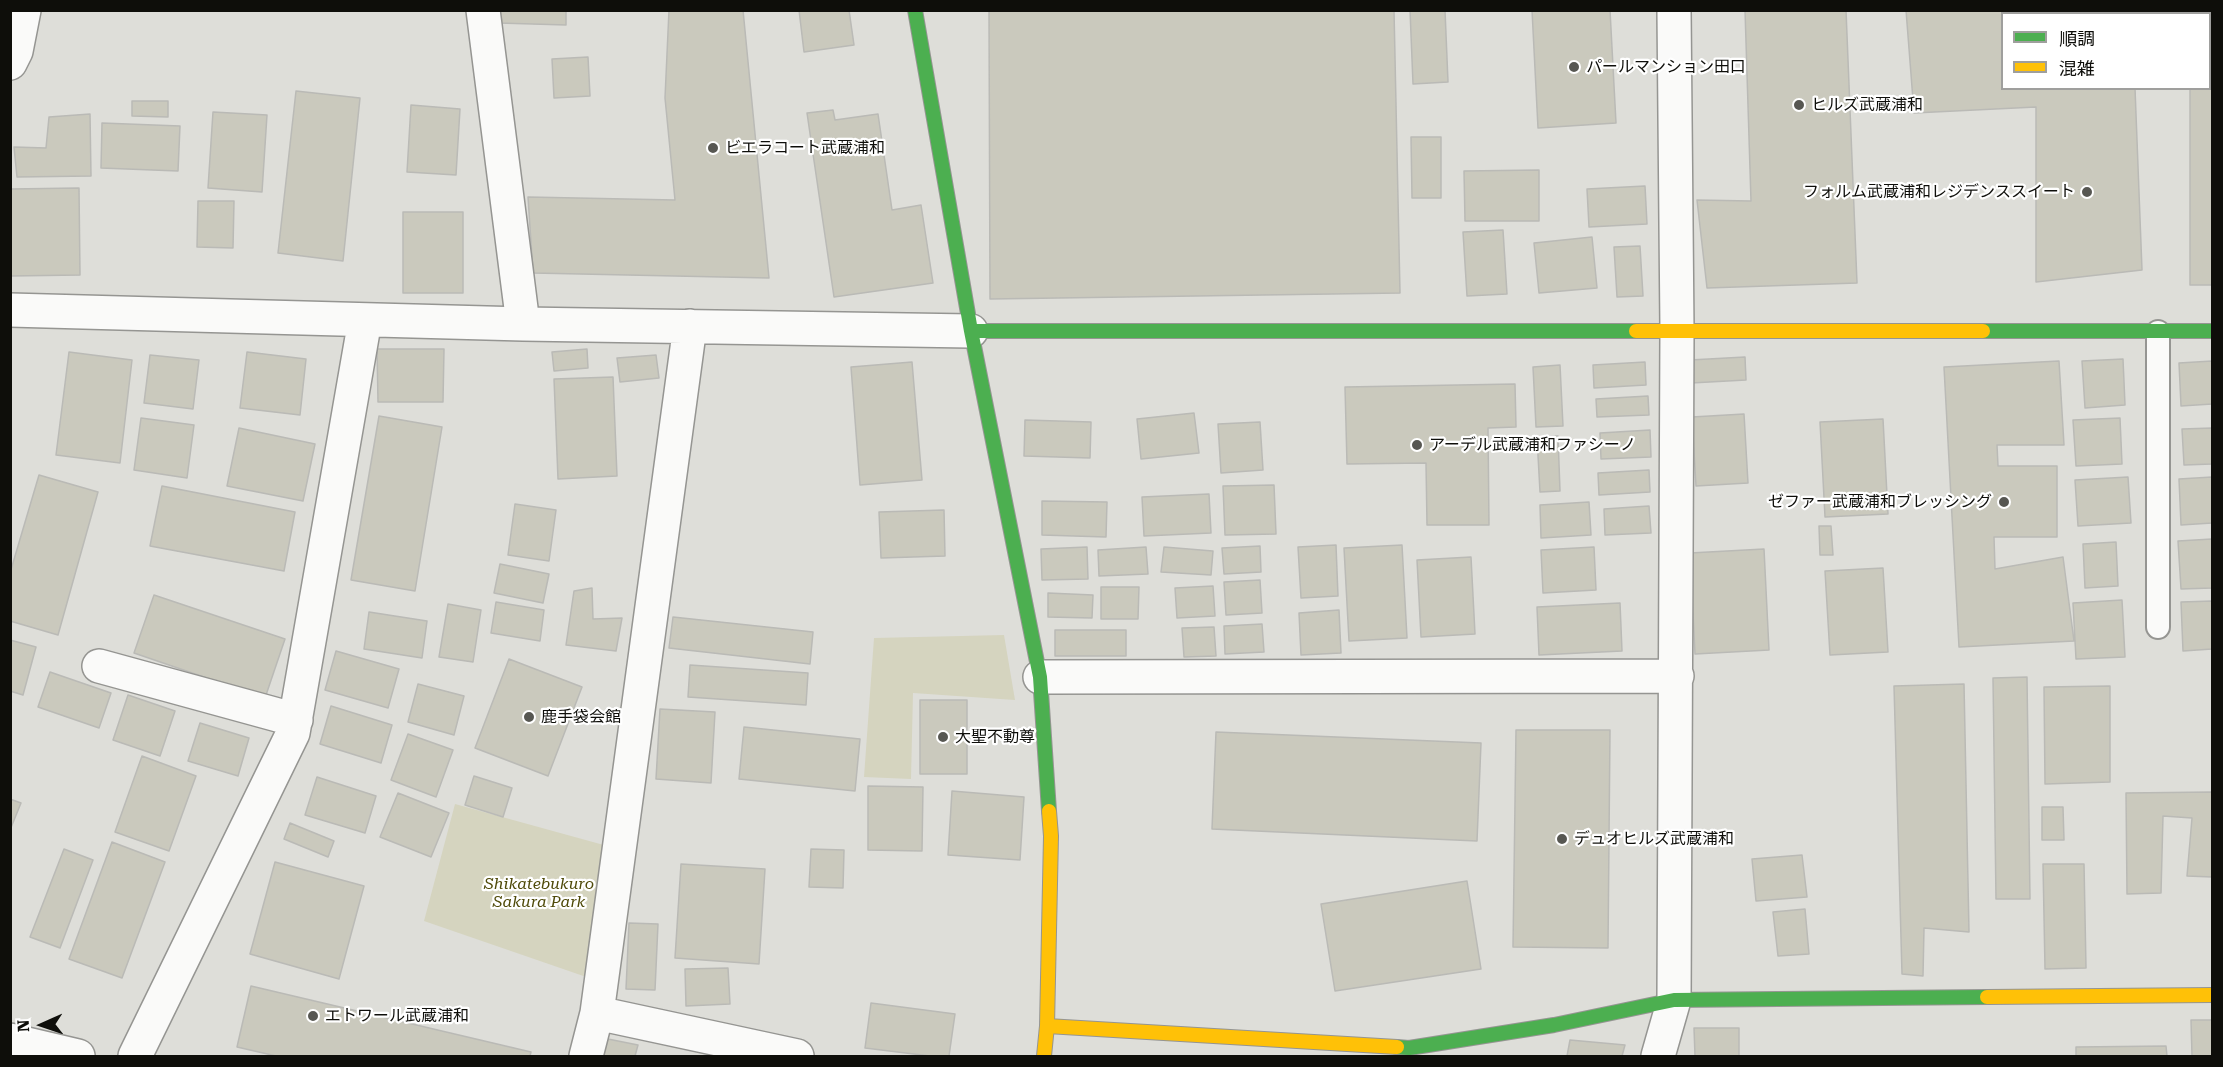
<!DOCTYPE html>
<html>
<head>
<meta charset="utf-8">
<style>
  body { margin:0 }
  #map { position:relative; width:2223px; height:1067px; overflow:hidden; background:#deded9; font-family:"Roboto Serif","Noto Sans JP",serif }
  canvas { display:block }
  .frame { position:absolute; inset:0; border:12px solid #0e0e0a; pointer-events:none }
  .legend { position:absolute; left:2001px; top:12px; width:210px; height:78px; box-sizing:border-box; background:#fff; border:2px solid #9f9f9d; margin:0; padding:8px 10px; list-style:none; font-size:18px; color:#0e0e0a }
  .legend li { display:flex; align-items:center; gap:12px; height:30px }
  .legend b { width:30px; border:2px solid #9f9f9d }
  .north { position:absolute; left:12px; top:995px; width:60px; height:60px; -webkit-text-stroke:4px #fff; paint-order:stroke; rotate:267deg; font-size:16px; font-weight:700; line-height:24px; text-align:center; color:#0e0e0a }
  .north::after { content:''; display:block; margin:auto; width:21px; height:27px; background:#0e0e0a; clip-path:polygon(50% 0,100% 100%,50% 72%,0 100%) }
</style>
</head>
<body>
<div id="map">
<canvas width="2223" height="1067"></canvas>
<div class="frame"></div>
<ul class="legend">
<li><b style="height:8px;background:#4caf50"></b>順調</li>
<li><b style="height:8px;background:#ffc107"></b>混雑</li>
</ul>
<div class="north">N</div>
</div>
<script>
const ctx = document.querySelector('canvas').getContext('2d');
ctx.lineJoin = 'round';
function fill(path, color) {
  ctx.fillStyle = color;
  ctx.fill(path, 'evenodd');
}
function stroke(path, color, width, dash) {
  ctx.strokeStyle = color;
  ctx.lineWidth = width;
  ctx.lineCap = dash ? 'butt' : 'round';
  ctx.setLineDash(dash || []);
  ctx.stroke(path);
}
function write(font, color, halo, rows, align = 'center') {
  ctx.font = font + ' "Roboto Serif","Noto Sans JP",serif';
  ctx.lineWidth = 4.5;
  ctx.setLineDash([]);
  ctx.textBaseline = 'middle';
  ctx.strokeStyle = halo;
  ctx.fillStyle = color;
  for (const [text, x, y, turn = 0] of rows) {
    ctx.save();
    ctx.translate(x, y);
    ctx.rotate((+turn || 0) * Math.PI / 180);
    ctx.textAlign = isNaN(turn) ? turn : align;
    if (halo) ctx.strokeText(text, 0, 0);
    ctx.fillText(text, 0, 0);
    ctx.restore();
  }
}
fill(new Path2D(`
  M1004,635L1015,700L913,693L911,779L864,777L874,638Z
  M455,804L611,847L595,980L424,921Z`), '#d5d4bf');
const building = new Path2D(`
  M498,10H566V25L498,23Z
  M669,10H743L769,278L533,273L528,197L675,200L665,98Z
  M799,10H849L854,45L804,52Z
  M989,10H1394L1400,293L990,299Z
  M1410,10H1445L1448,82L1413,84Z
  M1532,10H1610L1616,123L1538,128Z
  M1745,10H1846L1857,283L1707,288L1697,200L1751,201Z
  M1906,10H2132V14H2002V88H2135L2142,270L2036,282V107L1914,113Z
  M2190,10H2212V285H2190V88H2210V14H2190Z
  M588,57L590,96L554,98L552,59Z
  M296,91L360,98L343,261L278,253Z
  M132,101H168V117L132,116Z
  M411,105L460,109L456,175L407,172Z
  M833,110L835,120L878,114L892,210L921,205L933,283L834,297L807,113Z
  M213,112L267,115L262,192L208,188Z
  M90,114L91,176L17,177L14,147L46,148L49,117Z
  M102,123L180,126L178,171L101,168Z
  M1411,137H1441V198H1412Z
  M1539,170V221H1465L1464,171Z
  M1645,186L1647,224L1589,227L1587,189Z
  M79,188L80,275L10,276V189Z
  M198,201H234L233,248L197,247Z
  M403,212H463V293H403Z
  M1503,230L1507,294L1467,296L1463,232Z
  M1592,237L1597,288L1539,293L1534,243Z
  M1640,246L1643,296L1617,297L1614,247Z
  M377,349H444L443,402H378Z
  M587,349L588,368L554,371L552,352Z
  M69,352L132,360L120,463L56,455Z
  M247,352L306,359L300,415L240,408Z
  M150,355L199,360L193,409L144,403Z
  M656,355L659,378L620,382L617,358Z
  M1745,357L1746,380L1691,383L1690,360Z
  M2123,359L2125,405L2085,408L2082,361Z
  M2059,361L2064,445H1997L1998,466H2057V537H1994L1995,569L2063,557L2074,641L1959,647L1944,367Z
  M2212,361V404L2181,406L2179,363Z
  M912,362L922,480L860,485L851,367Z
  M1645,362L1646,385L1594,388L1593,365Z
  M1560,365L1563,426L1536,427L1533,367Z
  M613,377L617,476L558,479L554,379Z
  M1515,384L1516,427L1488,428L1489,525H1427L1426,463L1347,464L1345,387Z
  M1648,396L1649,415L1597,417L1596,399Z
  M1194,413L1199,453L1141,459L1137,419Z
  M1744,414L1748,483L1696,486L1692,417Z
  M379,416L442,427L415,591L351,580Z
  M141,418L194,425L187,478L134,470Z
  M2120,418L2122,464L2076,466L2073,420Z
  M1883,419L1888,514L1825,517L1820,422Z
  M1025,420L1091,422L1090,458L1024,456Z
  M1260,422L1263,470L1221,473L1218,424Z
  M239,428L315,444L303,501L227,486Z
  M2212,428V464L2184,465L2182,429Z
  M1650,430L1651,457L1601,459L1600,433Z
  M1558,436L1560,491L1540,492L1537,437Z
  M1649,470L1650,492L1599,495L1598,473Z
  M39,475L98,492L58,635L10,621V573Z
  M2128,477L2131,523L2078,526L2075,480Z
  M2212,477V523L2181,525L2179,479Z
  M1274,485L1276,534L1225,535L1223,486Z
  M162,486L295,512L284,571L150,546Z
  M1209,494L1211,533L1144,536L1142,497Z
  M1042,501L1107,502L1106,537L1042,535Z
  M1589,502L1591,535L1541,538L1540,505Z
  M515,504L556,510L549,561L508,555Z
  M1649,506L1651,533L1605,535L1604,509Z
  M944,510L945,556L881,558L879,512Z
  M1819,526H1831L1833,555H1820Z
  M2212,539V588L2181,589L2178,541Z
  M2116,542L2118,586L2085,588L2083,544Z
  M1336,545L1338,596L1301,598L1298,547Z
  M1402,545L1407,638L1349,641L1344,548Z
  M1260,546L1261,572L1224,574L1222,548Z
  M1087,547L1088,579L1042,580L1041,549Z
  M1146,547L1148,574L1099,576L1098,550Z
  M1164,547L1213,551L1211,575L1161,572Z
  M1594,547L1596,590L1543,593L1541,550Z
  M1764,549L1769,650L1695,654L1690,553Z
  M1471,557L1475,634L1421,637L1417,560Z
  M500,564L549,574L543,603L494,593Z
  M1883,568L1888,652L1830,655L1825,571Z
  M1260,580L1262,613L1226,615L1224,582Z
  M1213,586L1215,616L1177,618L1175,588Z
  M1101,587H1139L1138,619H1101Z
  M592,588L593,619L622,618L616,651L566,645L574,591Z
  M1048,593L1093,595L1092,618L1048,617Z
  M154,595L285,639L265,698L134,653Z
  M2122,600L2125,657L2076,659L2073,603Z
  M2212,601V649L2183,651L2181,602Z
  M496,602L544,610L540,641L491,633Z
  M1620,603L1622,651L1539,655L1537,607Z
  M448,604L481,610L473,662L439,657Z
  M1339,610L1341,653L1301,655L1299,613Z
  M369,612L427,621L422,658L364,649Z
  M673,617L813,632L810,664L669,648Z
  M1262,624L1264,652L1225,654L1224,626Z
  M1214,627L1216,656L1184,657L1182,628Z
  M1055,630H1126V656H1055Z
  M10,640L36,647L23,695L10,691Z
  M336,651L399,669L388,708L325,690Z
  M509,659L582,687L548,776L475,748Z
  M690,665L808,673L806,705L688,697Z
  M50,672L111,693L99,728L38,707Z
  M2027,677L2030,899H1996L1993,678Z
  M418,684L464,696L454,735L408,722Z
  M1964,684L1969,932L1924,928L1923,976L1902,974L1894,686Z
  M2110,686V782L2045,784L2044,687Z
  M128,695L175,711L160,756L113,740Z
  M920,700H967V774H920Z
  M331,706L392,725L381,763L320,744Z
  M660,709L715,712L711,783L656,779Z
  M200,723L249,738L238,776L188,761Z
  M744,727L860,739L855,791L739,779Z
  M1516,730H1610L1608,948L1513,947Z
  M1216,732L1481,743L1477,841L1212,829Z
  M408,734L453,750L436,797L391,780Z
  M142,756L196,776L169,851L115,832Z
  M474,776L512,788L503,817L465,805Z
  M317,777L376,796L365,833L305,815Z
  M868,786L923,787L922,851L868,850Z
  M952,791L1024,797L1020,860L948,855Z
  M2212,792V877L2187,876L2192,818L2163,816L2161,893L2127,894L2126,793Z
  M398,793L449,813L431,857L380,837Z
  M10,799L21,803L10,830Z
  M2042,807H2063L2064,840H2042Z
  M290,823L334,841L328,857L284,839Z
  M112,842L165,862L122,978L69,959Z
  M64,849L93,860L60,948L30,937Z
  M811,849L844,850L843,888L809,887Z
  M1802,855L1807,897L1756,901L1752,859Z
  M275,862L364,886L339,979L250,954Z
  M681,864L765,869L759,964L675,958Z
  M2043,864H2084L2086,968L2045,969Z
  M1467,881L1481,969L1335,991L1321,904Z
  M1805,909L1809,954L1778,956L1773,912Z
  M629,923L658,924L655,990L626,989Z
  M728,968L730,1004L686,1006L685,969Z
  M251,986L531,1052L530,1056H276L237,1047Z
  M871,1003L955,1014L949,1056H930L865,1048Z
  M2191,1020H2212V1056H2192Z
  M1694,1028H1739V1056H1695Z
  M608,1039L638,1045L635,1056H603Z
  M1570,1040L1625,1045L1622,1056H1567Z
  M2166,1046L2167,1056H2076V1047Z`);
fill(building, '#cac9bd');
stroke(building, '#babab6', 1.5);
const lane = new Path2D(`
  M2158,332V627`);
const street = new Path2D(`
  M483,10L523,324
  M10,63L16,51L24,10
  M10,310L523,324L971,331
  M99,666L296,720
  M1040,677L1677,676
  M597,1013L797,1056
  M10,1040L78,1056
  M135,1056L293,733L365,320
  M586,1056L597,1013L690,326
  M1658,1056L1674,1000L1677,330L1674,10`);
const fast = new Path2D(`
  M915,10L971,331L1040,677L1049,811
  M971,331H1636
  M1983,331H2212
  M1397,1047L1409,1048L1554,1025L1674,1000L1987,997`);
const slow = new Path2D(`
  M1636,331H1983
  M1987,997L2212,995
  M1047,1026L1397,1047
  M1044,1056L1047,1026L1051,836L1049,811`);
stroke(lane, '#959592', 26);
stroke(street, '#959592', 36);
stroke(fast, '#959592', 16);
stroke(slow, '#959592', 16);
stroke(lane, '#fafaf9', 22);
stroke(street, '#fafaf9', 33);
stroke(fast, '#4caf50', 14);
stroke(slow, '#ffc107', 14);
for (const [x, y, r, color] of [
  [1574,67,6,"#575752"],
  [1799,105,6,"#575752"],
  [713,148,6,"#575752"],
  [2087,192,6,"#575752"],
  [1417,445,6,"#575752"],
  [2004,502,6,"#575752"],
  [529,717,6,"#575752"],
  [943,737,6,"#575752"],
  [1562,839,6,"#575752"],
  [313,1016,6,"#575752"]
]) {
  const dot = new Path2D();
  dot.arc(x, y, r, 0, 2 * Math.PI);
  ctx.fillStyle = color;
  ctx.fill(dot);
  stroke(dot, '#fff', 2);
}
write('16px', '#0e0e0a', '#fff', [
  ["パールマンション田口",1586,67],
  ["ヒルズ武蔵浦和",1811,105],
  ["ビエラコート武蔵浦和",725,148],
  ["フォルム武蔵浦和レジデンススイート",2075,192,"right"],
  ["アーデル武蔵浦和ファシーノ",1429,445],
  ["ゼファー武蔵浦和ブレッシング",1992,502,"right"],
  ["鹿手袋会館",541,717],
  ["大聖不動尊",955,737],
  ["デュオヒルズ武蔵浦和",1574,839],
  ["エトワール武蔵浦和",325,1016]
], 'left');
write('italic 16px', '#4f4a09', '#fff', [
  ["Shikatebukuro",539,884],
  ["Sakura Park",539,902]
]);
</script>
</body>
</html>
